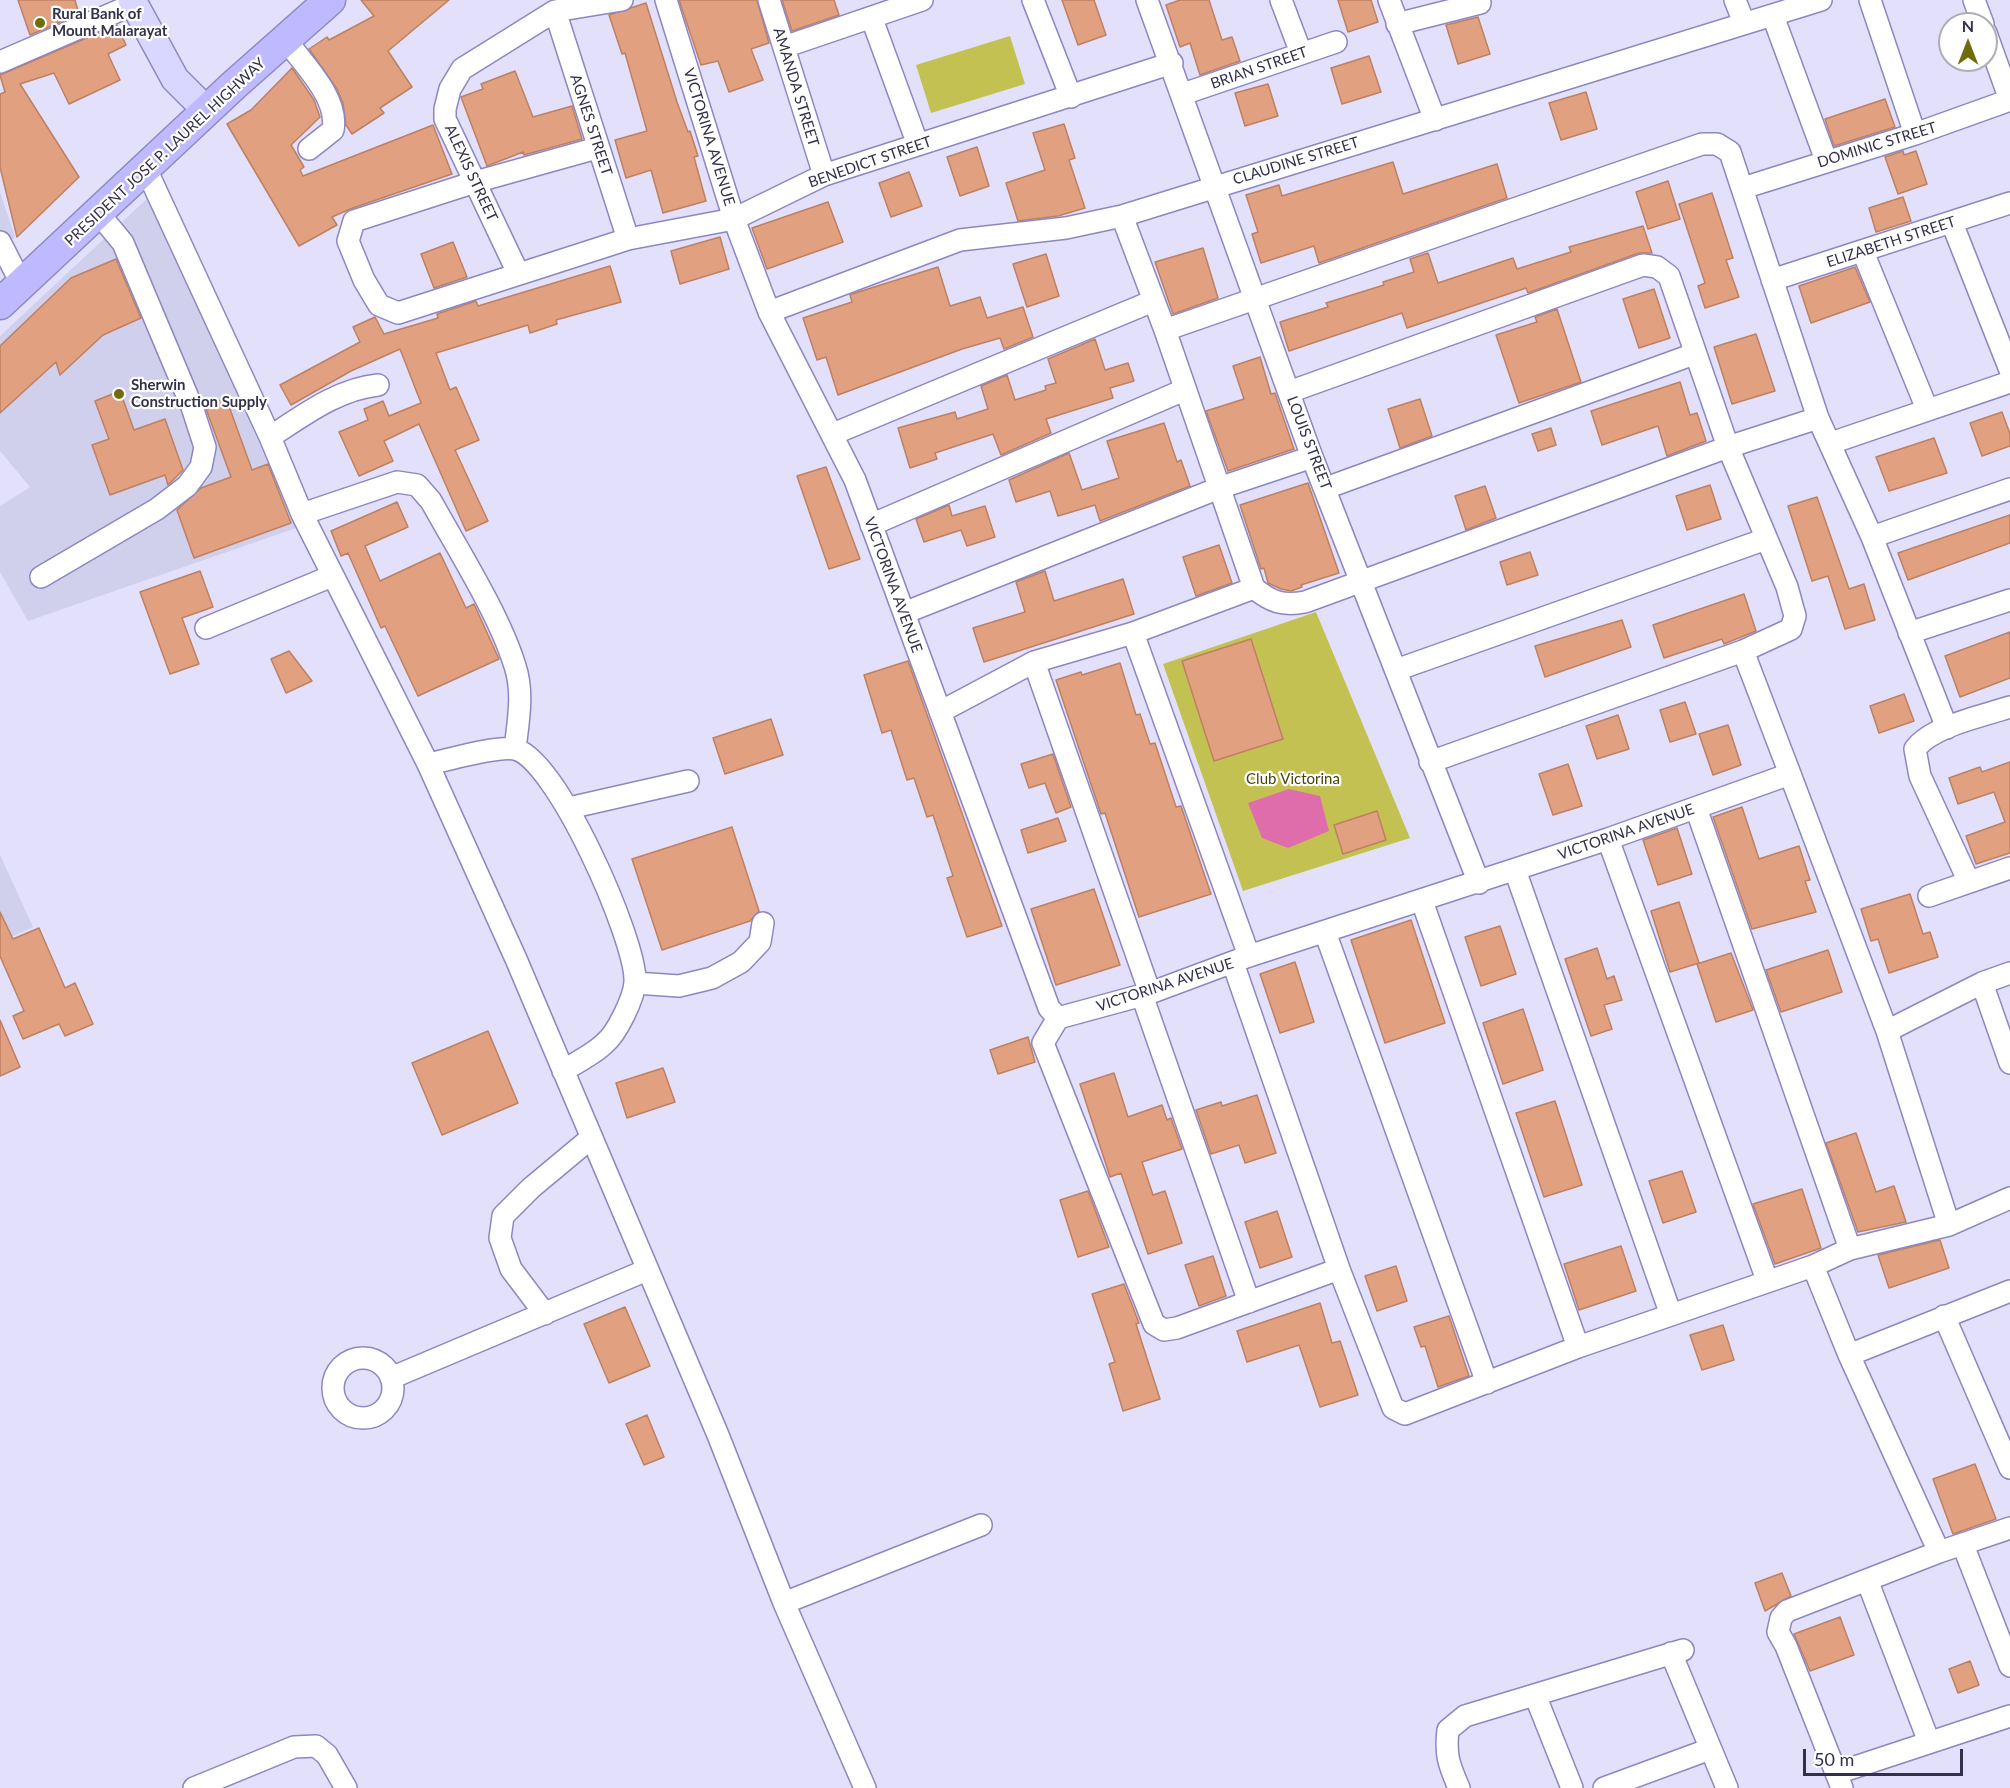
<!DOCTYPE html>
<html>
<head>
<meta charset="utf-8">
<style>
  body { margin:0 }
  #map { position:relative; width:2010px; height:1788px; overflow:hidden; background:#e2e0fb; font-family:Lato,sans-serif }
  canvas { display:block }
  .north { position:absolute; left:1938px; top:12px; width:60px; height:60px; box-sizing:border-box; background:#fff; border:2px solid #adadb7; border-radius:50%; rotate:0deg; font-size:16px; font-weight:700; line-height:24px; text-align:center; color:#33314a }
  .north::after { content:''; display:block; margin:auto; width:21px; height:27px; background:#6f6c0b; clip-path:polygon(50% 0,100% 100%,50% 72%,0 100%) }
  .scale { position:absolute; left:1803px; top:1749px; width:160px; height:27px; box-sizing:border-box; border:3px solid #33314a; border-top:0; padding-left:8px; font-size:18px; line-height:21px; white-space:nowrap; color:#33314a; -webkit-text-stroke:4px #fff; paint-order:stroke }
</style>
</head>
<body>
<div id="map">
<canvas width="2010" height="1788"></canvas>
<div class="north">N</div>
<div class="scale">50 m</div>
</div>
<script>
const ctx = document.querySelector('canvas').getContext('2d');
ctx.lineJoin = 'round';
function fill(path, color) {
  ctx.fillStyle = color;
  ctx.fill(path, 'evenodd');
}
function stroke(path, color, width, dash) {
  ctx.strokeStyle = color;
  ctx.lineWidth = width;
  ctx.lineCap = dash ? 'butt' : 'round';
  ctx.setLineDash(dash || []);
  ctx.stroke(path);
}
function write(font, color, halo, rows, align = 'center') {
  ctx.font = font + ' Lato,sans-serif';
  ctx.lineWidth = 4.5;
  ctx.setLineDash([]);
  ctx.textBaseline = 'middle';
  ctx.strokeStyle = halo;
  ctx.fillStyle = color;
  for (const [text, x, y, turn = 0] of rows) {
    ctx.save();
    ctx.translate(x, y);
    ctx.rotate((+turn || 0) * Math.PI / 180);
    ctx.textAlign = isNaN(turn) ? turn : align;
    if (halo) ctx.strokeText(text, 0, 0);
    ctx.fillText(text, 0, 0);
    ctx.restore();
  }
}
fill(new Path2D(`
  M0,192L15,237L0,250Z
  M151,195L296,528L28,621L0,572V506L30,487L0,451V336Z
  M0,855L33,927L0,942Z`), '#d0cfec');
fill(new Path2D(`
  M1010,36L1025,84L931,113L916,65Z
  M1316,612L1410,838L1243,891L1163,664Z`), '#c4c153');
fill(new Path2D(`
  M1289,789L1320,796L1329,831L1288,848L1262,838L1248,803Z`), '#df6dac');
const building = new Path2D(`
  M18,0H75L79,14L30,35Z
  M361,0H449L388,51L412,87L380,108L384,113L352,134L346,125L343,103L337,89L309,49L327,37L329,40L374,16Z
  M679,0H757L769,43L751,49L763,80L729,92L718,61L701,65Z
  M782,0H834L839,15L792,31Z
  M1062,0H1094L1106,35L1078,45Z
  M1180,0H1209L1222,40L1232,37L1240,61L1200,75L1190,43L1180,47L1166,5Z
  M1338,0H1371L1378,22L1348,32Z
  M646,3L677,102L688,132L690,131L698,156L694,157L706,201L663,213L651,170L626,178L615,140L647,131L625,53L622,54L609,15Z
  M1478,17L1490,54L1458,64L1446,25Z
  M117,25L126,45L108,54L120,80L69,104L54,73L20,84L79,177L17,237L0,167V94L5,92L0,75Z
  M1369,56L1381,92L1342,104L1331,68Z
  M292,68L314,100L320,117L291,145L304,167L300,170L303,176L433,125L452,174L350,209L332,217L337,225L299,246L227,124L251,110Z
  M515,71L533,117L572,106L582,139L524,155L523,152L487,166L461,97L483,89L481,84Z
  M1268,84L1278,116L1245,126L1235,93Z
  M1586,92L1597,129L1561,140L1549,103Z
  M1885,99L1895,127L1834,146L1825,119Z
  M1064,124L1075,158L1069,160L1085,208L1058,216L1018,221L1006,183L1045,170L1033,133Z
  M977,147L989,186L960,196L947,157Z
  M1903,151L1904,155L1916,151L1927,184L1898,194L1885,157Z
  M1393,162L1403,194L1497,164L1507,198L1319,263L1314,246L1261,263L1252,234L1258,232L1246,195L1279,185L1282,196Z
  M909,172L922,206L891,217L879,183Z
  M1668,181L1680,219L1648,229L1636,192Z
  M1712,193L1733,258L1726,260L1739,297L1705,308L1698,286L1705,283L1679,204Z
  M1903,197L1911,221L1876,232L1869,208Z
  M828,202L843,242L767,269L752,228Z
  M1643,226L1652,253H1639L1528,293L1526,288L1407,328L1402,313L1289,351L1280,322L1328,307L1326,303L1384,285L1383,282L1414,272L1410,259L1428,253L1438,283L1513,258L1517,269L1571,252L1569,247Z
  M720,237L729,269L680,284L671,251Z
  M453,242L467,277L434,288L421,254Z
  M1203,248L1218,298L1173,314L1155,262Z
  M1046,254L1059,296L1027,307L1013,264Z
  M116,259L141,318L103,335L60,375L56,362L0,413V346L71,278Z
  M610,266L621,302L556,320L557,324L530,333L528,325L436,353L450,390L456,387L479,440L455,450L488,521L466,531L419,424L384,441L393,461L359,476L339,432L368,420L364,409L383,401L389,416L421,403L400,349L351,371L291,405L280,385L360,342L353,327L375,317L384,334L438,318L437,314L476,301L478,306Z
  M938,267L950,306L980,297L987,318L1023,307L1033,337L1004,349L1000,338L962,349L838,395L826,357L817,360L803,318L852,302L850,295L852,294Z
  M1855,267L1870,302L1811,323L1799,286Z
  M1654,289L1670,338L1639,348L1623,299Z
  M1557,309L1581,382L1519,403L1496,335L1537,322L1535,317Z
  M1756,334L1775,391L1732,404L1714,347Z
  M1095,339L1105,370L1128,363L1134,381L1110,388L1113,398L1046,419L1051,433L1001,455L993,434L935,453L937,459L910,468L898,428L955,412L957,419L988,409L981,386L1007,375L1015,400L1046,390L1045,386L1056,383L1048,359Z
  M1260,357L1271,394L1275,393L1294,449L1228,471L1206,411L1244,399L1233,366Z
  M1680,382L1690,415L1697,413L1706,441L1667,456L1658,426L1602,445L1591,411Z
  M120,391L134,430L165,419L183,470L168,485L165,475L110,495L92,445L109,439L95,401Z
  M226,398L252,470L268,464L291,523L194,558L177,510L201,488L231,477L205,406Z
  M1420,399L1432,436L1400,448L1388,409Z
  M2002,412L2010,434V446L1982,456L1970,423Z
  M1164,423L1177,462L1181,460L1190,486L1100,521L1095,505L1058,516L1050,491L1016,502L1009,480L1069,453L1082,490L1119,478L1107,441Z
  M1551,428L1556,445L1538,451L1532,434Z
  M1934,438L1947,473L1889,491L1876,457Z
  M826,467L860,559L829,569L797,476Z
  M1308,483L1339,573L1301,585L1302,587L1291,591L1281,589L1268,583L1264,568L1261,569L1240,505Z
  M1710,485L1721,519L1687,530L1676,496Z
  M1485,486L1496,518L1466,530L1455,496Z
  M1817,497L1849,589L1864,584L1875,620L1845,629L1828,576L1812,581L1788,506Z
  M397,502L408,527L365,546L380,581L440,553L466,608L474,604L499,659L418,696L385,626L381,628L348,553L341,556L331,531Z
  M949,505L952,516L985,506L995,537L967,546L961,530L924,542L916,519Z
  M2010,515V543L1908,580L1898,553Z
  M1219,545L1232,583L1196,596L1183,557Z
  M1530,552L1538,575L1507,585L1500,562Z
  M200,571L213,607L182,618L199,664L170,674L140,592Z
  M1045,571L1054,601L1123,579L1134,614L984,662L973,628L1025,612L1016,582Z
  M1744,594L1756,631L1724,644L1722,639L1664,658L1653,625Z
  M1622,620L1631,647L1545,677L1535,646Z
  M2010,632V678L1960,697L1945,656Z
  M1251,639L1283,739L1214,761L1182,661Z
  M289,651L312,681L286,693L271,659Z
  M908,661L1002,926L967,937L947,878L953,876L933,815L927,817L914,778L907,780L891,730L882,733L864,675Z
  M1120,663L1136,715L1140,714L1150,744L1155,743L1176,807L1181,806L1211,894L1139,917L1105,813L1101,814L1056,680L1081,672L1082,675Z
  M1904,694L1914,721L1879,733L1870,706Z
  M1685,702L1696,734L1670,742L1660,710Z
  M1618,715L1629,749L1597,759L1586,726Z
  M771,719L783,755L725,774L713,738Z
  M1728,725L1741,765L1713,775L1699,734Z
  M1053,754L1071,807L1056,813L1045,783L1029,788L1021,764Z
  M2010,762V853L1976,864L1966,836L2005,822L1994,792L1958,804L1949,778L1980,767L1982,772Z
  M1568,764L1582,806L1553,815L1539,774Z
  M1742,807L1759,859L1799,846L1810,880L1805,881L1816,912L1752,929L1713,817Z
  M1377,811L1386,840L1343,854L1334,825Z
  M1058,818L1066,841L1028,853L1021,830Z
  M732,827L759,911L750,921L662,950L632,859Z
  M1677,828L1692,874L1658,885L1643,840Z
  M1094,889L1120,965L1056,985L1031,909Z
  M1910,894L1923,934L1930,932L1938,957L1889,973L1878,939L1871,941L1861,909Z
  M1679,902L1699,963L1670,972L1651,911Z
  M0,912L13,939L39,928L65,988L75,983L93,1024L65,1036L59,1024L23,1039L13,1016L24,1011L0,956Z
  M1411,920L1445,1023L1385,1043L1351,940Z
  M1500,926L1516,974L1481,986L1465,937Z
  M1597,948L1607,979L1614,976L1622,1000L1604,1005L1612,1029L1591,1036L1565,959Z
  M1828,950L1842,992L1781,1012L1766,970Z
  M1731,953L1753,1010L1716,1022L1697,964Z
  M1295,962L1314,1022L1280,1033L1260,974Z
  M1523,1009L1543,1070L1503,1084L1483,1023Z
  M0,1020L20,1067L0,1076Z
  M488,1031L518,1103L442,1135L412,1063Z
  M1028,1037L1035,1062L998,1074L990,1050Z
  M663,1068L675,1102L627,1118L616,1083Z
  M1114,1073L1128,1117L1162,1105L1167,1120L1171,1118L1182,1149L1142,1162L1153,1195L1165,1191L1182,1243L1148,1254L1121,1173L1110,1177L1080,1084Z
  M1257,1095L1276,1153L1245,1163L1239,1145L1211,1154L1196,1110L1221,1102L1222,1106Z
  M1555,1101L1582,1185L1544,1197L1516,1113Z
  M1856,1133L1876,1192L1894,1186L1906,1222L1858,1232L1826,1143Z
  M1682,1171L1696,1212L1663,1223L1649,1181Z
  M1802,1189L1821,1248L1775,1264L1753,1204Z
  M1088,1191L1109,1247L1078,1257L1060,1200Z
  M1277,1211L1292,1257L1260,1268L1245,1222Z
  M1940,1240L1949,1268L1889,1288L1878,1255Z
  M1621,1246L1636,1291L1579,1310L1564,1264Z
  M1213,1256L1226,1296L1199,1306L1185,1265Z
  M1396,1266L1407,1301L1377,1311L1365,1276Z
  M1124,1284L1139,1323L1136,1324L1160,1399L1123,1411L1109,1364L1115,1362L1092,1294Z
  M1320,1303L1332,1343L1340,1341L1358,1395L1320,1407L1299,1345L1247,1362L1237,1331Z
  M625,1307L650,1366L609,1383L584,1324Z
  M1449,1316L1469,1376L1438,1387L1425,1346L1421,1347L1414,1327Z
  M1723,1325L1734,1360L1702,1370L1690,1335Z
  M647,1415L664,1457L644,1465L626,1424Z
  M1975,1464L1996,1519L1953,1534L1933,1479Z
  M1782,1573L1791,1596L1765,1611L1755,1583Z
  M1840,1617L1854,1655L1810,1671L1794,1634Z
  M1970,1661L1979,1685L1958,1693L1949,1669Z`);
fill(building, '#e1a181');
stroke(building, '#be8061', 1.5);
const minor = new Path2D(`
  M666,0L734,219L769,312L855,480L1049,1008L1058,1018L1150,993L1249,956L1608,839L1790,774L1887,1031L1949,1225L2010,1198
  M769,0L824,175
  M1033,0L1071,97
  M1147,0L1312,457L1479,883
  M1281,0L1301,53
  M1389,0L1435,120
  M1735,0L1744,23
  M1870,0L1915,134
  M1974,0L1983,24
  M555,11L628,239
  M1773,16L1826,160
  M872,19L918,145
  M1397,24L1480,3
  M1986,33L2010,100
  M286,40C304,65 339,98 333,130L309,149
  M784,47L922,0
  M0,62L134,4
  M1183,94L1336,42
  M597,148L475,182L354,221L348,241L364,280L379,305L398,313L628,239L734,219L824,175L1172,63
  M146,169L270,437L302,514L428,764L516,959L718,1435L784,1603L865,1788
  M1743,188L1915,134L2010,100
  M1122,216L1165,330L1254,588C1271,602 1282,606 1305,602L1728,447L1818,418
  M1952,223L2010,370
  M0,242L22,285
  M1863,252L1927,409
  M518,273L445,119V109L450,89L462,69L555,11L622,0
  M1772,280L2010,203
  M769,312L960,240L1066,228L1122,216L1821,0
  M1165,330L1702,144H1717L1730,152L1818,418L1872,537L1947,728
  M1289,392L1643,265L1657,267L1669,276L1728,447L1787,587L1795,616L1791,629L1743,651L1430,762
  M833,434L1153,301
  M270,437C304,415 338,389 378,385
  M1831,443L2010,382
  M1326,488L1694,354
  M302,514L397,482L417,485L431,501C458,550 499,614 515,666C524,693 518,722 515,749
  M871,525L1184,390
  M1872,537L2010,489
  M41,577L157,509L187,486L201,467L205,447L192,407L123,243L99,214
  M904,613L1219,488L1312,457
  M206,628L332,576
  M1133,633L1249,956
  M1909,633L2010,600
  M1743,651L1790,774
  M1034,662L1150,993
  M1396,670L1766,539
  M940,712L1034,662L1133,633L1254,588
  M428,764C449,760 495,746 514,749C555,755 637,941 635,982C634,998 617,1033 605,1043C594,1054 577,1062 563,1071
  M569,808L688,781
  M1696,808L1850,1249
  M1608,839L1767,1280
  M1515,870L1671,1315
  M1969,882L1920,776L1915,749C1932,726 1983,716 2010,707
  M1929,896L2010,868
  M1422,901L1578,1347
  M1325,932L1487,1383
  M1233,963L1339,1269L1393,1408L1405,1414L1578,1347L1813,1266L1850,1249L1949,1225
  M635,983L679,986L712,978L741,962L760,942L763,923
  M1982,983L2010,1063
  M1142,995L1249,1302
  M1058,1018L1043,1043L1154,1324L1164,1330L1177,1328L1339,1269
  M1887,1031L1982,983L2010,973
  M1813,1266L1849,1355L1939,1552
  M545,1314L511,1269L500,1238L503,1216L531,1188L591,1138
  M1944,1316L2010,1468
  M1849,1355L2010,1291
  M333 1388a30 30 0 1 1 60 0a30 30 0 1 1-60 0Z
  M391,1378L647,1270
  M1963,1545L2010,1666
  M1867,1580L1929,1742
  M784,1603L981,1525
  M1671,1653L1727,1788
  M1535,1695L1572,1788
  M1837,1773L2010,1716
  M194,1788L294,1747L316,1746L327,1755L346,1788
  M1459,1788C1449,1765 1445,1755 1448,1730L1465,1716L1683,1650
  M1604,1788L1710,1749
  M1842,1788L1786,1646L1778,1632L1781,1618L1787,1611L1939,1552L2010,1528`);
const major = new Path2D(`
  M132,0L175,79L207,111`);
const highway = new Path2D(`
  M0,304L234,85L330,0`);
stroke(minor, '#8c87c3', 24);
stroke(major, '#8e8ac0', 30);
stroke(highway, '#8e8ac0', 33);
stroke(minor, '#fff', 21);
stroke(major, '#d9d6ff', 27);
stroke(highway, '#bfbaff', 30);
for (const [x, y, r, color] of [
  [40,23,6,"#6f6c0b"],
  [119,394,6,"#6f6c0b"]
]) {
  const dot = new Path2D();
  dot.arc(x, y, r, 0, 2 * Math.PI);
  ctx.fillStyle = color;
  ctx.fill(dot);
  stroke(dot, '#fff', 2);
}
write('bold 15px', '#33314a', '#fff', [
  ["Rural Bank of",52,14],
  ["Mount Malarayat",52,31],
  ["Sherwin",131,385],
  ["Construction Supply",131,402]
], 'left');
write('15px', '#33314a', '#fff', [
  ["BRIAN STREET",1259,68,-19],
  ["AMANDA STREET",796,87,73],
  ["AGNES STREET",591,125,72],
  ["VICTORINA AVENUE",709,137,73],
  ["DOMINIC STREET",1877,145,-17],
  ["PRESIDENT JOSE P. LAUREL HIGHWAY",165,152,-43],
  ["CLAUDINE STREET",1296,161,-17],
  ["BENEDICT STREET",870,162,-19],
  ["ALEXIS STREET",471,173,65],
  ["ELIZABETH STREET",1891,242,-18],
  ["LOUIS STREET",1309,443,69],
  ["VICTORINA AVENUE",893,585,70],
  ["VICTORINA AVENUE",1626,832,-19],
  ["VICTORINA AVENUE",1165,985,-18]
]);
write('15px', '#47450b', '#fff', [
  ["Club Victorina",1293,779]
]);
</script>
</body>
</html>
